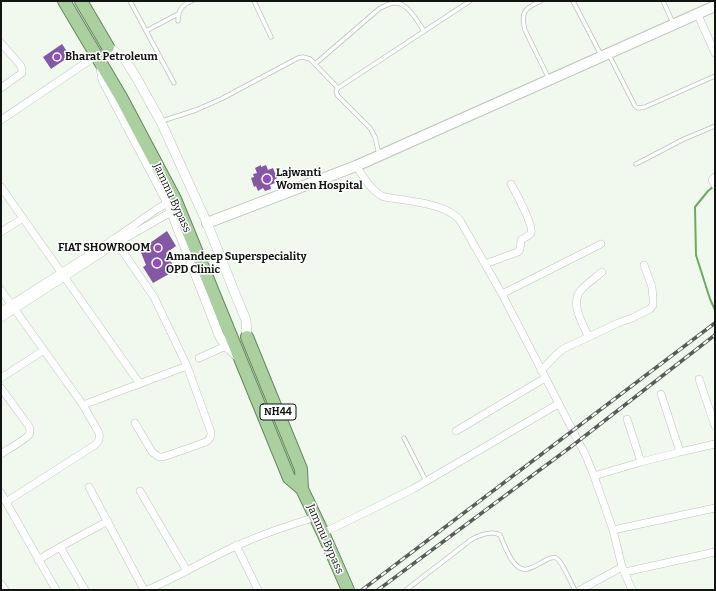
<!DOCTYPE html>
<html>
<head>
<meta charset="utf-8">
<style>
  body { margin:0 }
  #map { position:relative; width:716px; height:591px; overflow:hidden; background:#f1f9ef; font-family:Bitter,serif }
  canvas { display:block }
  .frame { position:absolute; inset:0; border:2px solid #111411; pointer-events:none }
</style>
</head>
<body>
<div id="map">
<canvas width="716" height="591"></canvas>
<div class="frame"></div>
</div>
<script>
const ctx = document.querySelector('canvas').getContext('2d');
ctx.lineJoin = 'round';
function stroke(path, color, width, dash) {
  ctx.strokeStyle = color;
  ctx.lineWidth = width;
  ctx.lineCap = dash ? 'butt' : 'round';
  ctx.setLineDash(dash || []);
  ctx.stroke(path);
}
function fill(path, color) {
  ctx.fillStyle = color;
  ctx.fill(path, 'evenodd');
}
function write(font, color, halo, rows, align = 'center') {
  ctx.font = font + ' Bitter,serif';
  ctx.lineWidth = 3;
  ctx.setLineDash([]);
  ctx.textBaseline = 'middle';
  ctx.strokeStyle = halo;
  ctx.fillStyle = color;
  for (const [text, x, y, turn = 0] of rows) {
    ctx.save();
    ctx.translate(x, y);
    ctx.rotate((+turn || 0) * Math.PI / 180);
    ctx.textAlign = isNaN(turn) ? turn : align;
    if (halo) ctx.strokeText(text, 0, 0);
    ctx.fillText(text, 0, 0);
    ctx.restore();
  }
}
stroke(new Path2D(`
  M714,186L708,191L695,207L696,255L710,299L715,310`), '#6daa5f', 2);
fill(new Path2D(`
  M62,44L70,56L51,69L43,57Z
  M261,165V167L266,165L268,170L273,168L277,178L274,180L275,183L270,185L271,189L265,191L263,188L258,191L256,186L254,187L251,178L254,177L253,174L257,173L255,168Z
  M167,231L176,246L166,253L176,270L153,283L143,267L146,265L140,250Z`), '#8458a3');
const service = new Path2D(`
  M130,1L174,83
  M254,1L271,37
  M541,1C525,8 520,12 525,30L549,79
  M573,1L601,55
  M663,1L673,23
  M178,21C178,10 182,5 192,1
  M146,31L178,14
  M609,55L635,106L638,108L645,107L715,76
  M315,64L380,8C385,6 390,3 395,3C407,2 418,22 424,31
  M162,121L196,110L221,99L298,58L303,57L310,59L338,88
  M379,154L375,137L370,128L338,96C336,93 335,91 338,88L470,1
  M636,164L684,139L715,126
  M404,438L426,481
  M406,590L472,539C480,535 492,530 500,535C505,546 513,572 527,569C533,568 539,564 544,561C548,559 552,556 556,558C562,560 571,584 575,590`);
const minor = new Path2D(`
  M697,13L715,53
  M1,43L21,66L22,70V73L1,88
  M1,120L96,56
  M356,166C364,177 371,191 384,197C403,200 439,203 454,215C457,217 459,219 461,222L502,294L586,456L594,476L613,530L622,567L632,590
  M715,177L712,180L715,185
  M1,187L140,384
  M1,232L23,218
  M114,239L154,297L187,366L211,432C211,437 210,439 206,442L163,457H159L152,452L135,423
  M485,264L518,252L520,249L521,240C524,238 529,236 531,233C535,228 515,191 511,184
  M1,290L83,405
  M502,294L601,244
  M1,311L114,239L157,209L172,200
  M1,318L117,243L171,212
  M588,336C582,322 569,302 582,289C588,283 595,278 602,272
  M199,358L226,346
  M541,371L555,356L563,349L618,323L632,318L650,309L653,305V299L652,287L644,265
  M1,378L44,350
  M699,379L715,426
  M1,388L28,425C30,428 31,431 29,435C26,439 7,450 1,454
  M661,394L680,452
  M627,419L641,462
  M456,431L545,378
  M594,476L641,462L680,452L715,444
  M89,487L144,590
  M140,491L187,571
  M1,493L6,502
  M613,530L715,508
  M323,533L413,489L558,404
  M236,545L258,590
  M60,547L85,590
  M38,560L60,547L108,521
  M625,572L715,552
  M1,584L5,590
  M56,590L6,502L95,445C99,441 100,439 99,433L83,405L187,366
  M147,590C178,577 207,559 238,545C263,534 289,525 316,517
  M580,590L622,567`);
const tertiary = new Path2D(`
  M108,47L124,58L136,77L161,122L207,223L236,296L246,320L247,337
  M101,67L103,80L168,203L219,335L225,345L239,358`);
const secondary = new Path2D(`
  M207,223L356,166L715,6`);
const trunk = new Path2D(`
  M64,1L121,97L175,199L289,478L302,489
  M81,1L108,47
  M247,337L301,469L302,489L323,533L348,590`);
stroke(service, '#bbc3ba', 5);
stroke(minor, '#bbc3ba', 8);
stroke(tertiary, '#bbc3ba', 10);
stroke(secondary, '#bbc3ba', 12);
stroke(trunk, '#66875f', 14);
stroke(service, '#fff', 3.5);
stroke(minor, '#fff', 7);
stroke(tertiary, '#fff', 9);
stroke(secondary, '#fff', 10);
stroke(trunk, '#aad0a0', 12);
const rail = new Path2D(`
  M362,590L715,323
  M378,590L572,446L715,335`);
stroke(rail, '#595d58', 3.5);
stroke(rail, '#fff', 2, [6]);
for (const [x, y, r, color] of [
  [57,57,4,"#944dc0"],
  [267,179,5,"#944dc0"],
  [158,248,4,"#944dc0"],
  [157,263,5,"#944dc0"]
]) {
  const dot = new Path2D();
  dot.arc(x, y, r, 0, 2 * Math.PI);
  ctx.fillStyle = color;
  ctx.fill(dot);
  stroke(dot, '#fff', 1.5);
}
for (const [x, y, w] of [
  [278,412,36]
]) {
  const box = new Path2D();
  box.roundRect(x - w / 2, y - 8, w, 16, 3);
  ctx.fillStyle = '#fff';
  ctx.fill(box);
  stroke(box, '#111411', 1);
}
write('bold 10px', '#111411', null, [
  ["NH44",278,412]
]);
write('bold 11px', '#111411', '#fff', [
  ["Bharat Petroleum",65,57],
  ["Lajwanti",276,173],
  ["Women Hospital",276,186],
  ["FIAT SHOWROOM",150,248,"right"],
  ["Amandeep Superspeciality",166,257],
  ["OPD Clinic",166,270]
], 'left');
write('11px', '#111411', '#fff', [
  ["Jammu Bypass",172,198,65],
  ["Jammu Bypass",325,539,66]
]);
</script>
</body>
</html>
